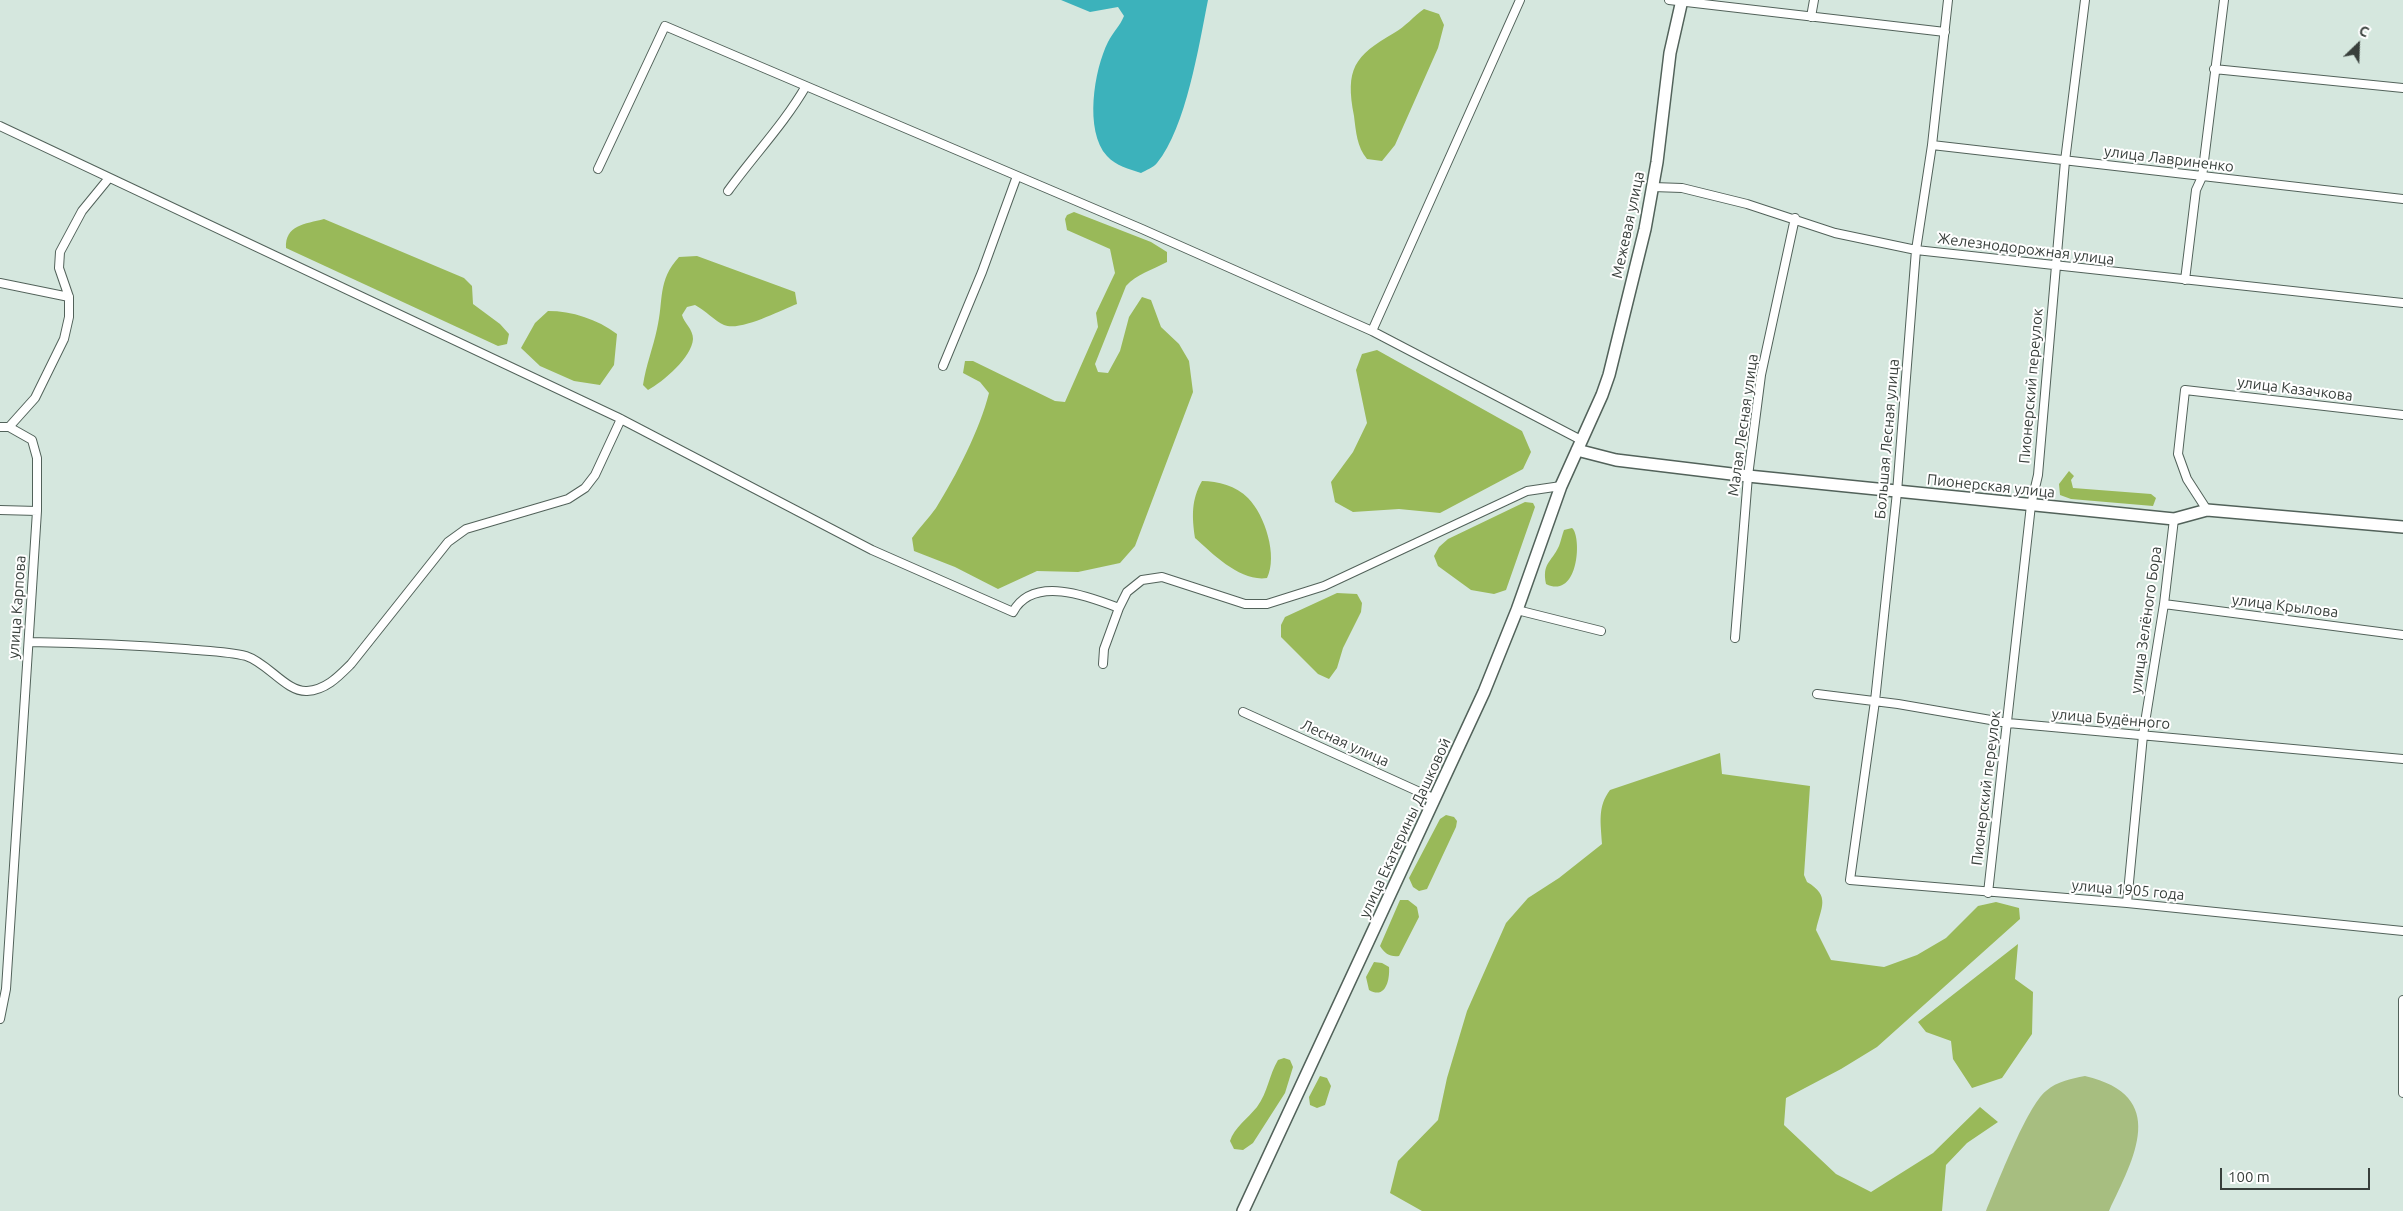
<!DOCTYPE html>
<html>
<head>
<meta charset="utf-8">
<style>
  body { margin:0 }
  #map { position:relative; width:2403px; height:1211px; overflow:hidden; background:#d5e7de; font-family:Ubuntu,sans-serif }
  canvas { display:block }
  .north { position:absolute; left:2333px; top:20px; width:50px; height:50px; -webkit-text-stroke:4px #fff; paint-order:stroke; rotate:24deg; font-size:14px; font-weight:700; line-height:20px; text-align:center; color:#383f3b }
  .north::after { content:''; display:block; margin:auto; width:18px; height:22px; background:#383f3b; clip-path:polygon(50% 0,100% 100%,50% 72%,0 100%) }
  .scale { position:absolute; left:2220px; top:1168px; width:150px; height:22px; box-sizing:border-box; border:2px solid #383f3b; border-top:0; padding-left:6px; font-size:15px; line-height:18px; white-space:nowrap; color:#383f3b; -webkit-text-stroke:4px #fff; paint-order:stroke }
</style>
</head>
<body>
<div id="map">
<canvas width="2403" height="1211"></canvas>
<div class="north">С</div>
<div class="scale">100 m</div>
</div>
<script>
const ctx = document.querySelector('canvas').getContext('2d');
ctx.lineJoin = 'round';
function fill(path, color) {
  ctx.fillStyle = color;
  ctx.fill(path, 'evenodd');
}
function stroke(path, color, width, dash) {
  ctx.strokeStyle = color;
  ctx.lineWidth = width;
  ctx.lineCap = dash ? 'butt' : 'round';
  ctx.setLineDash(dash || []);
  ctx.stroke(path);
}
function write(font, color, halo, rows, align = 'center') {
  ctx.font = font + ' Ubuntu,sans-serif';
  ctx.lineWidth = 4;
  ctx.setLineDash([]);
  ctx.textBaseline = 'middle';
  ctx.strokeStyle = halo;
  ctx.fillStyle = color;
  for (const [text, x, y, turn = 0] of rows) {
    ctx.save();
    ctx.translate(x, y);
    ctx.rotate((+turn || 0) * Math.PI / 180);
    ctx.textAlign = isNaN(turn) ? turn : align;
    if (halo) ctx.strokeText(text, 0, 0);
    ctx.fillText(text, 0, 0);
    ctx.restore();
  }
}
fill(new Path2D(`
  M2085,1076C2170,1096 2134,1158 2109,1211H1986C1997,1185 2027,1106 2046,1091C2058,1081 2070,1079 2085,1076Z`), '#a7be80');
fill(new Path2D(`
  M1424,9L1439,14L1444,25L1438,48L1395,145L1382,161L1367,159C1357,147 1356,132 1354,116C1345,69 1354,56 1394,33C1405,27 1414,16 1424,9Z
  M1074,212L1151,242L1167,252V262C1152,270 1137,274 1126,286L1095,364L1098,372L1108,373L1120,351L1129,317L1142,297L1151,300L1161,327L1179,344L1189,361L1193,392L1135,546L1120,563L1078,572L1037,571L998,589L955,567L914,551L912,538C919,528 929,518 936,508C956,476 980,429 989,393L980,382L963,373L965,361H973L1055,401L1065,402L1098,327L1096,313L1115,273L1110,249L1067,230L1065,219L1067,215Z
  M324,219L464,278L472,286L473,304L500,324L509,334L507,344L498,346L286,248C285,225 305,224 324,219Z
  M697,256L795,292L797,304C781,310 740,332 724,325C715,321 705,310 695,305L687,307L682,315C684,323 693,329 693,339C692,357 663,382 648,390L643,385C646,365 653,348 657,329C664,300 657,281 679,257Z
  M548,311C572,311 597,319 617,334L614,365L600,385L574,381L540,366L521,348L535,323Z
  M1377,350L1522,431L1531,452L1523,469L1440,513L1399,509L1353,512L1335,502L1331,482L1353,452L1367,423L1356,370L1362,354Z
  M2069,471L2074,476L2071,480L2073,488L2151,494L2156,498L2153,506L2071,499L2060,495L2059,484Z
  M1202,481C1218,481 1236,486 1248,498C1265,515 1278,556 1267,578C1241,582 1214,555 1195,538C1192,517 1191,500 1202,481Z
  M1525,502L1533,503L1535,507L1506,590L1494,594L1471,590L1438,566L1434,556L1439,547L1448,539Z
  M1572,528C1582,536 1579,600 1546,584C1542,563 1551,563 1559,546C1561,541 1562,535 1564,530Z
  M1337,593L1357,594L1362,603L1361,612L1343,648L1337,668L1329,679L1318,674L1281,637V625L1285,617Z
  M1720,753L1722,774L1810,786L1804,875L1807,882C1831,896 1821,907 1816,930L1831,960L1884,967L1917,955L1946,938L1978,906L1996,902L2019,908L2020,919L1877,1047L1841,1069L1786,1098L1784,1125L1836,1174L1871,1192L1933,1153L1980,1107L1998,1122L1967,1143L1946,1165L1942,1211H1422L1390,1193L1398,1161L1438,1120L1447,1078L1467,1011L1506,923L1528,898L1559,878L1602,844C1601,824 1597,807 1610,790Z
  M1446,815L1454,817L1457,821L1456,827L1427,889L1419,891L1413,887L1409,878L1440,819Z
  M1400,900H1408L1417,907L1419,917L1399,956C1390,957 1385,954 1380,946Z
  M2018,944L2015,979L2033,992L2032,1034L2002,1078L1972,1088L1953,1059L1951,1041L1926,1032L1918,1022Z
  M1374,962L1382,963L1389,967C1390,979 1386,1000 1369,990L1366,977Z
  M1284,1058L1290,1060L1293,1067L1285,1093L1253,1143L1243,1150L1234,1149L1230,1141C1234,1128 1248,1118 1257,1107C1268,1092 1269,1075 1278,1060Z
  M1320,1076L1327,1078L1331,1086L1325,1105L1317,1108L1310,1105L1309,1097Z`), '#99b959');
fill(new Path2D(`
  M1061,0H1208C1199,45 1186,128 1157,163C1153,168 1146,170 1141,173C1129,169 1116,166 1107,156C1084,131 1094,70 1108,42C1113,32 1120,26 1124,16L1118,7L1090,12Z`), '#3cb2bb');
const street = new Path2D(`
  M1669,0L1945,32
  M1948,0L1932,145L1916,250L1897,492L1875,701L1850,880L2127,903L2403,931
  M1811,17L1814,0
  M2214,69L2403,88
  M0,126L617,417L872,550L1013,612C1033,575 1088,596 1119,608
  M1932,145L2403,199
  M598,169L665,26L1142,229L1372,331L1581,440
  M1653,187L1682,188L1747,204L1835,233L1916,250L2403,303
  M728,191C754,155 784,124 806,86
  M2185,280L2196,190L2202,177L2224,0
  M0,283L69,297
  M1372,331L1520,0
  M943,366L982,272L1017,176
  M0,427H9L32,440L37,458V511L6,989L0,1019
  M9,427L35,398L64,339L69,317V297L59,268L60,252L82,211L109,178
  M0,510L37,511
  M2207,510L2187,479L2178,454L2185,390L2403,415
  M2164,604L2403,635
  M1517,610L1601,631
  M1735,638L1748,476L1761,375L1795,218
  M29,642C81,643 133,645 185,649C205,651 227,651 246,656C268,663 286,692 307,691C326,690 339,676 351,664L448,542L466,529L568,499L585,488L595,475L621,419
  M1103,664L1104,649L1119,608L1127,592L1142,580L1162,577L1245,604H1267L1324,586L1527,491L1561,486
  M1817,694L1898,704L2008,723L2403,759
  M1243,712L1435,799
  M1988,893L2031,505L2038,475L2065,161L2085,0
  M2127,903L2143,735L2164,604L2174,519
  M2403,1000V1093`);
const secondary = new Path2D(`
  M1577,450L1616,460L1748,476L2174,519L2207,510L2403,527
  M1243,1211L1484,692L1517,610L1561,486L1602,395L1609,375L1645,229L1657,162L1670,53L1682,0`);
stroke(street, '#52625a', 10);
stroke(secondary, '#52625a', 14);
stroke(street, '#fff', 8);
stroke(secondary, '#fff', 11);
write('15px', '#383f3b', '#fff', [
  ["улица Лавриненко",2169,159,7],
  ["Межевая улица",1628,225,-78],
  ["Железнодорожная улица",2026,249,7],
  ["Пионерский переулок",2031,386,-85],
  ["улица Казачкова",2295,389,7],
  ["Малая Лесная улица",1743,425,-82],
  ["Большая Лесная улица",1887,439,-85],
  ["Пионерская улица",1991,486,6],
  ["улица Крылова",2285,606,7],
  ["улица Карпова",17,607,-86],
  ["улица Зелёного Бора",2146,620,-82],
  ["улица Будённого",2111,719,5],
  ["Лесная улица",1345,743,24],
  ["Пионерский переулок",1986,788,-83],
  ["улица Екатерины Дашковой",1405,828,-65],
  ["улица 1905 года",2128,890,5]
]);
</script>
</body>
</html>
